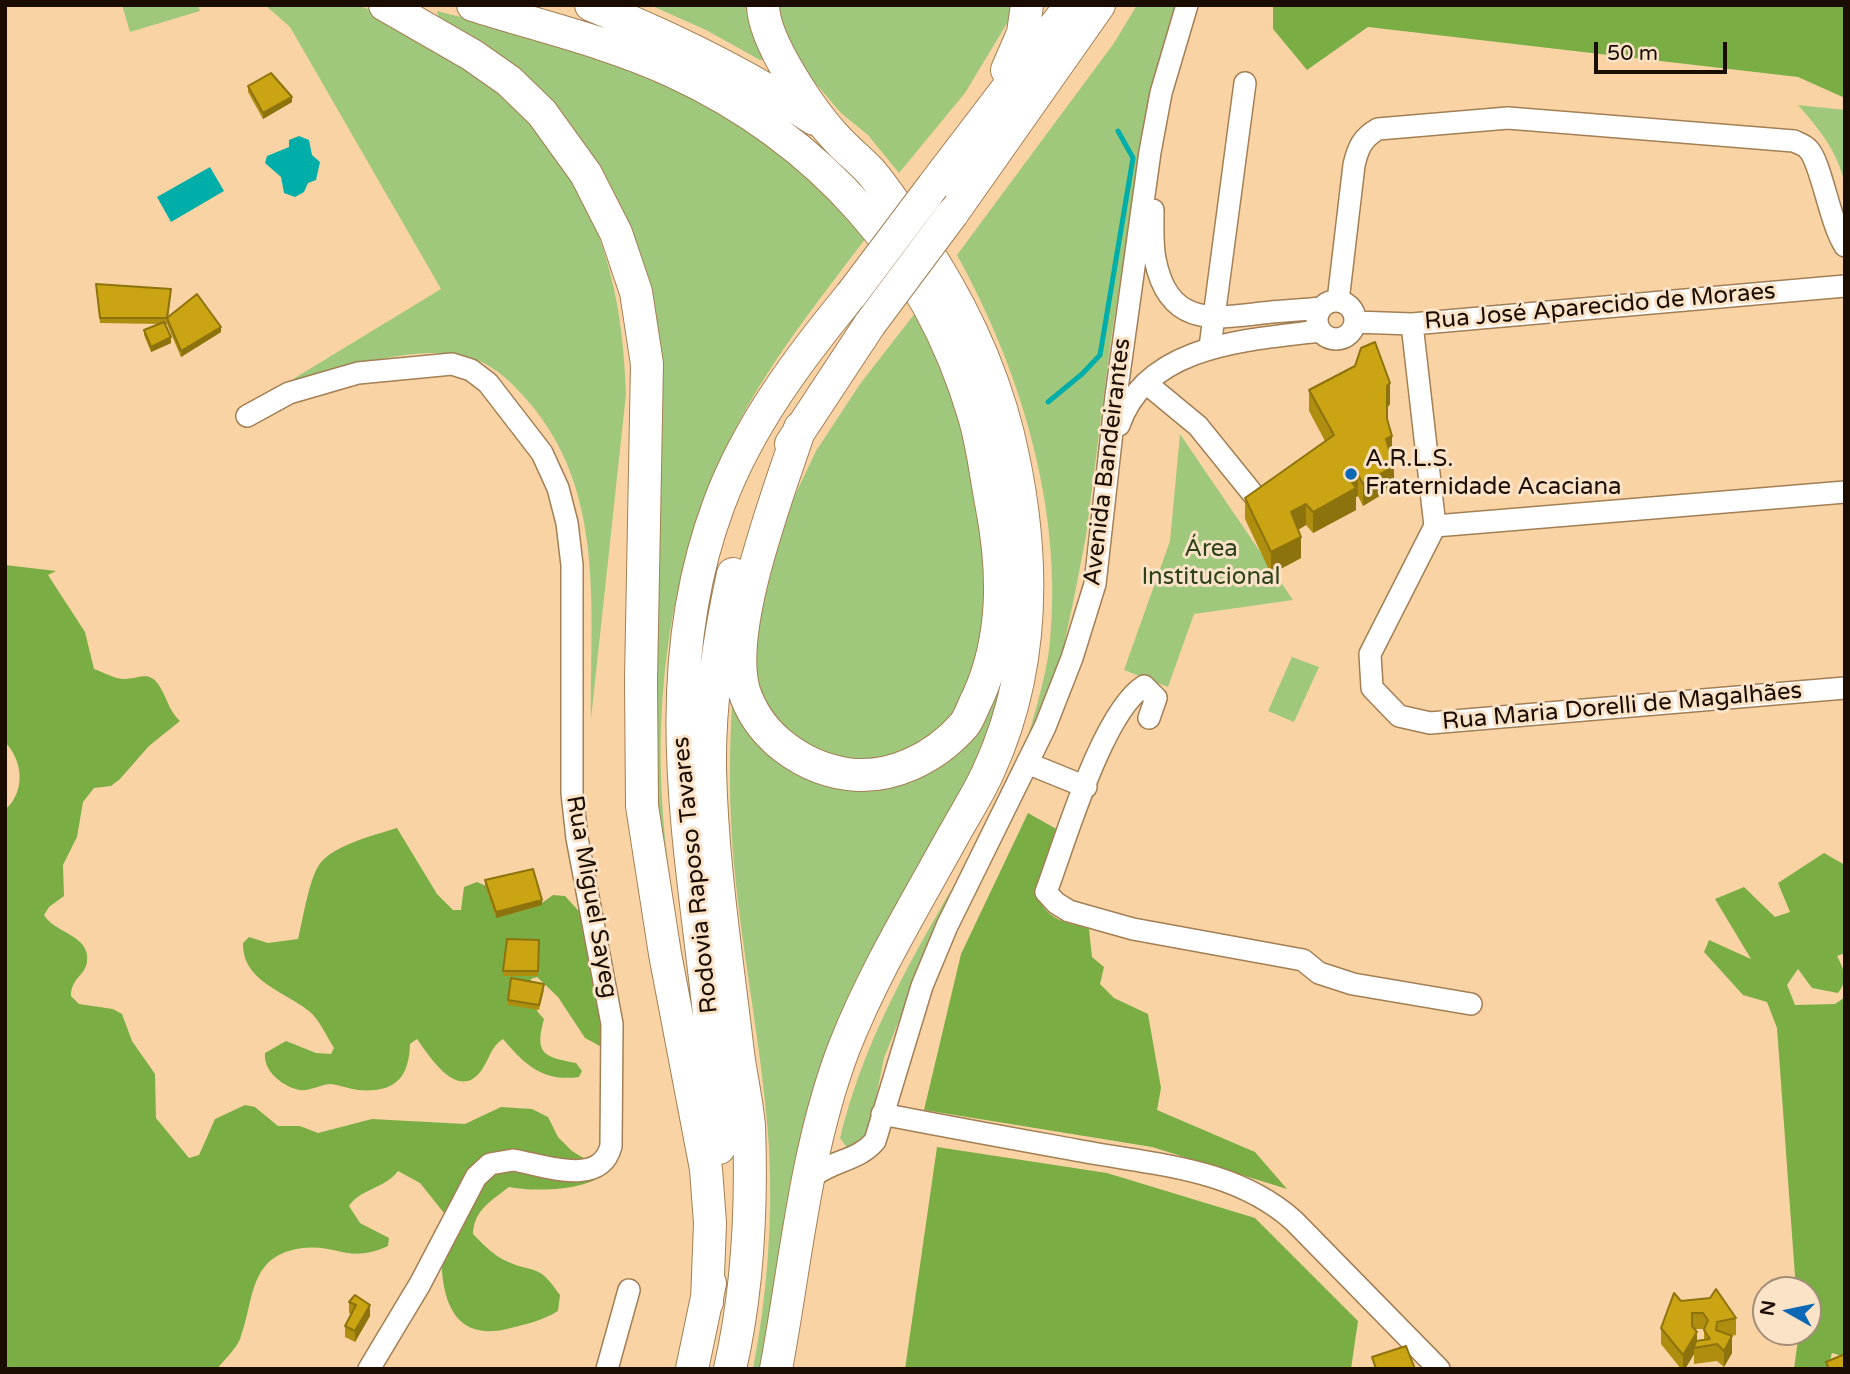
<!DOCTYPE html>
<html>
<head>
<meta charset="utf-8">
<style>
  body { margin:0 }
  #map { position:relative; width:1850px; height:1374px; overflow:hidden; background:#fad3a5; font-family:"Varela Round",sans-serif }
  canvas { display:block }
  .frame { position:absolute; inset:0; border:7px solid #1a0d00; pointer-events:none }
  .north { position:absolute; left:1752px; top:1276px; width:70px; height:70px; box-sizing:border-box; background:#fbe3c8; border:2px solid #a18d78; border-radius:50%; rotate:279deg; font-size:19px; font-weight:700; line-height:28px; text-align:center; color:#1a0d00 }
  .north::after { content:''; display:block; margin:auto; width:24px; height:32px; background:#0c67b4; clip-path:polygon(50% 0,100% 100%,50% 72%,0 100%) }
  .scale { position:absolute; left:1594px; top:42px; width:133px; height:32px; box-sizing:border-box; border:4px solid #1a0d00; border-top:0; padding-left:9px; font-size:21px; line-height:24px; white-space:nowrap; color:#1a0d00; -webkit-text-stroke:5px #fbe3c8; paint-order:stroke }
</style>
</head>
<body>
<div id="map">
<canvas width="1850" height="1374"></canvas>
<div class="frame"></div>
<div class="north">N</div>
<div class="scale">50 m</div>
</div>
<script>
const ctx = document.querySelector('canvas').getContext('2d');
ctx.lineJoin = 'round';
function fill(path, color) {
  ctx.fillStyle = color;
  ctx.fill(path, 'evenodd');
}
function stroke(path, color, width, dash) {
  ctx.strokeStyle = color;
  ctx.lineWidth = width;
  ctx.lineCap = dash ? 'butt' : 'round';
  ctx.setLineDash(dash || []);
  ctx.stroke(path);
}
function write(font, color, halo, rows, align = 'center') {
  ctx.font = font + ' "Varela Round",sans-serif';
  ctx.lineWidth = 6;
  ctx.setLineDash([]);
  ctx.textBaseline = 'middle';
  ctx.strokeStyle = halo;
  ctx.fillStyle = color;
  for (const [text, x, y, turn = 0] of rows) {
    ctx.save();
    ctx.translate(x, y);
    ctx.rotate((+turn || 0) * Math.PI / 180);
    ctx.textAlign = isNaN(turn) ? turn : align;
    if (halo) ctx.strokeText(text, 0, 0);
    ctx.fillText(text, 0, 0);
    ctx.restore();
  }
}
fill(new Path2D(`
  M122,5H198L200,11L130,32Z
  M265,5C289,5 334,0 356,5C381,12 428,40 450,55C575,138 622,246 626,394L591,719C590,607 606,490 527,400C506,376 485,357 452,354C396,348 334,372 280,387L441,289L290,27Z
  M650,5H751L767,60H760L706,30Z
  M774,5H1018L965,93L899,173L868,135L841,113L785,48Z
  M1137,5H1178L1146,114L1110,347L1086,536L1075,593L1063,650L1025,746C1035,712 1046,678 1050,642C1063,509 1021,371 957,255L1114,43Z
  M437,11L551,40L714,102L872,230C832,283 791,334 757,390C671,532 647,700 668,862H662L655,816L626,228L439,20Z
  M1798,105L1845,110V184C1837,151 1820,130 1798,105Z
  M919,308L949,366L984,504L988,628L964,707L929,746L856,767L799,746L759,699L752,666L766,576L787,512L816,451L860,384Z
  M1180,434L1293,600L1194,614L1168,687L1124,670L1170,541Z
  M1020,581L994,736L857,997L767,1369H753C767,1296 773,1222 769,1147C762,1038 736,930 731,821C729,776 730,732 733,688L761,741L915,778L945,764L969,741Z
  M1292,657L1319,667L1294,722L1268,711Z
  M951,890L884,1058L869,1132L863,1144L848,1149L840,1138C863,1045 904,972 951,890Z`), '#a0c87c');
fill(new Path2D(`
  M1273,5H1845V98L1798,77L1368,27L1307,70L1273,29Z
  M5,565L56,571L48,575L85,632L94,669C103,672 117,680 126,679C141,678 150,670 160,687C168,700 168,709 180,721L149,746L120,779L111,786L94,788L83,802L77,837L63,865L64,896L49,907L44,915C54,933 91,935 87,962C85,976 71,978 71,996L79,1004L113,1009L122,1014L132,1041L155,1074L156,1118L189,1158L199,1155L215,1119L245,1105L255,1107L278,1126H300L318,1133L372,1119L465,1124L501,1107L532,1109L548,1117L558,1137L572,1151L587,1160L610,1166C598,1192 533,1192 509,1187C491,1201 474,1210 473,1234C483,1244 492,1254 504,1260C535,1275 537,1261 560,1295L558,1311C542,1321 526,1324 507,1329C434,1346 439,1261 444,1213L420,1183L398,1171C386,1188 360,1189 349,1206L360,1223L389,1238L388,1246C348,1264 338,1244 303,1248C247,1255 255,1301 240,1339C236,1349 224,1360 217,1369H5V810C26,791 23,761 5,742Z
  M1028,813L1060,831C1050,855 1022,896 1053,916C1062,923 1078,925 1089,929L1092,957L1104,967L1100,984L1114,998L1148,1014L1161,1088L1157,1110L1255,1152L1287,1189L1152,1147L924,1110L961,954Z
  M397,828L437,894L453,910H461L464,887L477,882C515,897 512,927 553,895L565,896L597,931L610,1043L600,1046L585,1038L558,997L537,977L531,979C527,995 533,1008 544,1019C534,1054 544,1057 576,1063L582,1071L579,1077C543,1082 525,1065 503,1039C491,1046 489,1060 481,1071C458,1102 429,1056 417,1039L410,1044C409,1079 394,1093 358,1090C349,1089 340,1085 331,1084C321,1084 309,1092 299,1090C282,1086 263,1071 265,1053L286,1041L316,1053L331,1054L334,1048C327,1037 319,1019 309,1011C284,991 242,981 243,943L249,937L268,943L298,939C303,920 309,875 322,861C338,844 375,835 397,828Z
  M1824,853L1845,865V953L1837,956C1844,970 1849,979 1838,993L1812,988L1798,969L1787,985L1795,1005L1835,1004L1845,997V1357L1832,1353L1828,1369H1794L1799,1332H1808V1290H1796L1777,1028L1767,1002L1743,995L1704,952L1709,940L1751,959L1715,899L1744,887L1775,917L1790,912L1778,883Z
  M937,1147L1107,1173L1255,1218L1358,1321L1351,1369H905Z`), '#7aae45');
fill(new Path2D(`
  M299,136L309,140L312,155L320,162L316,180L308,183L304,192L295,197L284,193L281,177L265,163L267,156L289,147V140Z
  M210,167L224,191L171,222L157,197Z`), '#00aea9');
stroke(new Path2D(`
  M1048,402L1082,374L1100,355L1133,158L1118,131`), '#00aea9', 5);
const minor = new Path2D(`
  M1153,210C1153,226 1152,244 1155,259C1168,324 1208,320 1262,313C1282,311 1302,310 1321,308
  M1338,301L1354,165C1358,148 1362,138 1378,129L1508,118L1794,141C1798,143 1805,145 1808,149C1821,161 1830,224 1845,246
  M1317 320a19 19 0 1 1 38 0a19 19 0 1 1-38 0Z
  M1355,322L1412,324L1845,286
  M1412,324L1435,526L1370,654L1372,688L1399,716L1430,723L1845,688
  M1210,347L1245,83
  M1146,383L1198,426L1257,499
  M247,416L289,393L358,373L452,364L471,370L488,383L542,453L558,488L567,523L572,565V793L577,838L612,1024L611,1146C600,1188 544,1165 513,1160L490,1164L476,1177L420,1284L369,1369
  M1119,425C1147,344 1248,340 1320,331
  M1435,526L1845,492
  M1149,718L1156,698L1144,686C1102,713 1065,842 1046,892L1056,903L1069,911L1133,929L1303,960L1319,973L1353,984L1471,1004
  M1027,763L1086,787
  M882,1114C948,1127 1015,1139 1081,1151C1156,1165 1235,1168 1294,1221L1439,1369
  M809,1179C833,1159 857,1162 875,1141L922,986L947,926L1045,727L1072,658L1095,584L1116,396L1150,152L1161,93L1187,5
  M607,1369L629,1290`);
const highway = new Path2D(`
  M385,5L472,55L509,81L542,113L586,174L616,233L636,292L647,364L641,680L642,806L665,954L706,1169L710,1223L707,1302
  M473,5C539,26 609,42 672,71C820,139 928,259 974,416C983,446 986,477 992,508C1004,572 1005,637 978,697C973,706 970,717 964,725C935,758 891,780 847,774C820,770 799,760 778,742C762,728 751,712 744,691C726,627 779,492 800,428
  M591,5C670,37 743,72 814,119
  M763,5C763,41 813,114 838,140C848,151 860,160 870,171C886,189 900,212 914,232C956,293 990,362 1008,434C1035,546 1038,663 989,770C979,793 965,814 953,836C915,905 873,974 844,1048C805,1150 796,1262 776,1369
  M1007,70L1023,33L1027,5
  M933,186L1071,5
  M952,214L1099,5
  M791,444L870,324
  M719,1148C717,1109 715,1070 711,1032C693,853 653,680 719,504C748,426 799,358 851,295
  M692,1369L710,1283
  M730,1369C748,1290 752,1207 749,1126C747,1102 741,1077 738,1053C727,959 712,863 710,768C709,702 719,638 733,574`);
stroke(minor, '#a27f54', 24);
stroke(highway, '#a27f54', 34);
stroke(minor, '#fff', 21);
stroke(highway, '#fff', 32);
const highwayBridge = new Path2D(`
  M851,295L933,186
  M870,324L952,214`);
stroke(highwayBridge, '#a27f54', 34, []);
stroke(highwayBridge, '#fff', 32);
fill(new Path2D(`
  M248,86L292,102L263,119L248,92Z
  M96,284L171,295L168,318L221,332L181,357L167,324H165L171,343L151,352L144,335V330L160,324L100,323Z
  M1355,366L1390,404L1387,408V419L1394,487L1363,506L1358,496L1356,497V510L1313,533L1306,525L1298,530L1301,558L1271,574L1245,519V498L1325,441L1309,411V390Z
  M485,880L542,905L496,918L485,885Z
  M539,940L538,976H503V971Z
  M544,990L539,1010L508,1005V1000Z
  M355,1295L370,1316L355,1342L345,1337V1326L351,1314L349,1313V1302Z
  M1681,1301L1736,1318V1335L1730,1336L1732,1353L1724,1367L1717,1361L1694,1364V1354L1685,1369H1681L1661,1344V1328ZM1695,1329H1703L1704,1331V1340L1697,1341Z`), '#ae8d0f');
fill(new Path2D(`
  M292,97V102L263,119V113Z
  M221,327V332L181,357V351Z
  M171,337V343L151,352V347Z
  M1390,383V404L1387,408V386Z
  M1392,436V458L1386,439Z
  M1394,466V487L1363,506V484Z
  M1358,475V496L1356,497V510L1313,533V512L1350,480Z
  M1306,504V525L1291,534V512Z
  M1301,537V558L1271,574V552Z
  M542,900V905L496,918V912Z
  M370,1305V1316L355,1342V1331Z
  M1697,1332V1347L1694,1348V1354L1685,1369H1683V1355Z
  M1732,1336V1353L1724,1367V1351Z`), '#8d730d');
const building = new Path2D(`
  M271,73L292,97L263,113L248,86Z
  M96,284L171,289L167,318H100Z
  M197,294L221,327L181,351L167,318Z
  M164,322L171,337L151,347L144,330Z
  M1375,342L1390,383L1387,386V419L1392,436L1386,439L1394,466L1363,484L1358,475L1350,480L1356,488L1313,512L1306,504L1291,512L1301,537L1271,552L1245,498L1334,435L1309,390L1355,366L1361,348Z
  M533,869L542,900L496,912L485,880Z
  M507,939L539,940L538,971H503Z
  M511,978L544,984L539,1005L508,1000Z
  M1716,1289L1736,1318L1717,1322L1716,1330L1732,1336L1724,1351L1717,1344L1694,1348L1696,1341L1710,1339L1704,1330L1708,1320L1703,1313H1692V1326L1697,1332L1683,1355L1661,1328L1674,1293L1681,1301L1710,1298Z
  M355,1295L370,1305L355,1331L345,1326L356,1305L349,1302Z
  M1406,1346L1415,1369H1376L1372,1357Z
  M1845,1354V1369H1829L1826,1362Z`);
fill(building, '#caa412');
stroke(building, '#8d730d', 2);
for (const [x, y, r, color] of [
  [1351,474,7,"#0c67b4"]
]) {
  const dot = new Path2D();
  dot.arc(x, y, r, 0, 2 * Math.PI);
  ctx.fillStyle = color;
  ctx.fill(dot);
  stroke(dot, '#fbe3c8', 2.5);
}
write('24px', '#1a0d00', '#fbe3c8', [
  ["Rua José Aparecido de Moraes",1600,307,-5],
  ["Avenida Bandeirantes",1108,462,-83],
  ["Rua Maria Dorelli de Magalhães",1622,707,-5],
  ["Rodovia Raposo Tavares",696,875,-96],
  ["Rua Miguel Sayeg",591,897,80]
]);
write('24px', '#1a0d00', '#fbe3c8', [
  ["A.R.L.S.",1365,460],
  ["Fraternidade Acaciana",1365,488]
], 'left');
write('24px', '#2d4218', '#fbe3c8', [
  ["Área",1211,550],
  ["Institucional",1211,578]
]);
</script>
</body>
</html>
